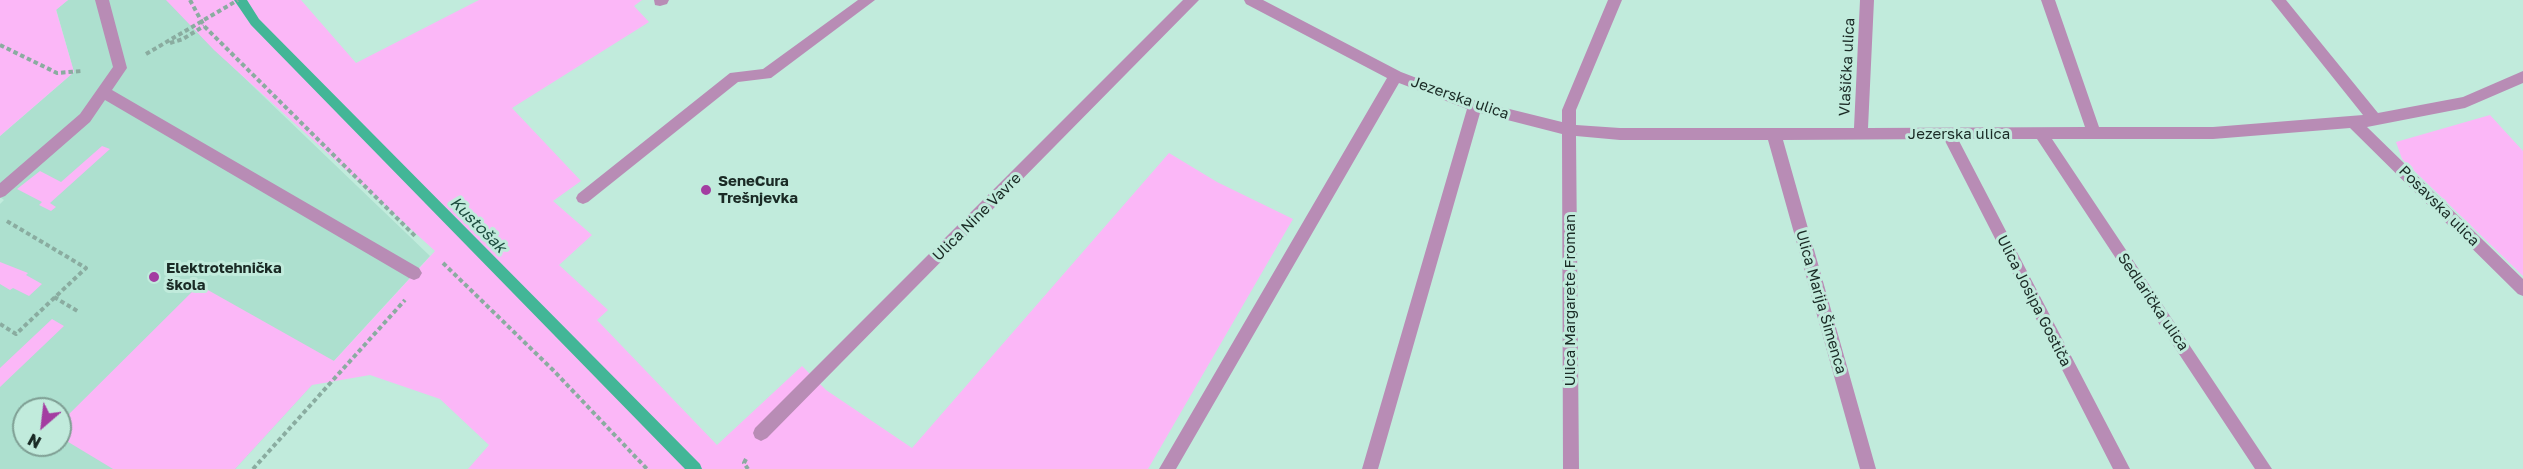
<!DOCTYPE html>
<html>
<head>
<meta charset="utf-8">
<style>
  body { margin:0 }
  #map { position:relative; width:2523px; height:469px; overflow:hidden; background:#c1ebdc; font-family:"Golos Text",sans-serif }
  canvas { display:block }
  .north { position:absolute; left:12px; top:397px; width:60px; height:60px; box-sizing:border-box; background:#c1ebdc; border:2px solid #7e9e93; border-radius:50%; rotate:208deg; font-size:16px; font-weight:700; line-height:24px; text-align:center; color:#1a2a25 }
  .north::after { content:''; display:block; margin:auto; width:21px; height:27px; background:#a33da1; clip-path:polygon(50% 0,100% 100%,50% 72%,0 100%) }
</style>
</head>
<body>
<div id="map">
<canvas width="2523" height="469"></canvas>
<div class="north">N</div>
</div>
<script>
const ctx = document.querySelector('canvas').getContext('2d');
ctx.lineJoin = 'round';
function fill(path, color) {
  ctx.fillStyle = color;
  ctx.fill(path, 'evenodd');
}
function stroke(path, color, width, dash) {
  ctx.strokeStyle = color;
  ctx.lineWidth = width;
  ctx.lineCap = dash ? 'butt' : 'round';
  ctx.setLineDash(dash || []);
  ctx.stroke(path);
}
function write(font, color, halo, rows, align = 'center') {
  ctx.font = font + ' "Golos Text",sans-serif';
  ctx.lineWidth = 6;
  ctx.setLineDash([]);
  ctx.textBaseline = 'middle';
  ctx.strokeStyle = halo;
  ctx.fillStyle = color;
  for (const [text, x, y, turn = 0] of rows) {
    ctx.save();
    ctx.translate(x, y);
    ctx.rotate((+turn || 0) * Math.PI / 180);
    ctx.textAlign = isNaN(turn) ? turn : align;
    if (halo) ctx.strokeText(text, 0, 0);
    ctx.fillText(text, 0, 0);
    ctx.restore();
  }
}
fill(new Path2D(`
  M68,0H179L233,67L430,256L235,469H0V204L4,200L0,197V136L74,72L56,9ZM24,409H60V445H24Z`), '#ade0cf');
fill(new Path2D(`
  M0,0H68L56,10L74,72L0,136Z
  M166,0H301L356,63L479,0H642L634,6L649,22L512,108L581,181L553,201L592,235L559,265L608,310L597,320L717,445L802,366L826,390L912,448L1169,153L1217,182L1293,219L1148,469H468L489,445L440,399L370,375L312,385L235,469H113L60,437V423L199,285L334,361L435,251L214,50Z
  M2490,115L2523,151V276L2402,159L2396,142Z
  M102,146L110,149L50,203L56,207L51,211L39,205L42,202L17,189L40,171L61,182Z
  M0,262L28,273L26,275L42,284L29,296L13,288L10,290L0,284Z
  M52,319L64,326L0,387V368Z`), '#fbb7f7');
fill(new Path2D(`
  M234,0H247L259,19L700,464L702,469H685L251,25Z`), '#43b697');
stroke(new Path2D(`
  M190,0L204,26L416,237
  M170,43L183,39L204,26
  M0,45L57,73L82,71
  M146,54L238,0
  M443,263L553,370L647,469
  M54,297L79,312
  M0,324L16,334L86,268L5,220
  M746,459L744,463L748,469
  M253,469L405,300`), '#8aaca0', 4, [4.5, 3]);
fill(new Path2D(`
  M95,0H109L127,68L112,90L419,268L422,273L419,278L414,280L409,278L105,100L90,122L5,196L0,198V183L80,114L113,67Z
  M654,0H669L667,4L660,6L655,5Z
  M858,0H875L771,78L738,82L588,202L583,204L578,202L576,198L578,194L730,73L763,69Z
  M1183,0H1199L767,438L761,441L755,438L753,433L755,428Z
  M1244,0H1263L1401,72L1477,101L1562,122V110L1608,0H1622L1576,110V125L1620,128H1854L1860,0H1874L1868,128L2085,127L2041,0H2055L2099,127H2213L2363,115L2271,0H2286L2378,113L2463,97L2523,71V83L2465,108L2367,127L2523,279V296L2518,294L2350,128L2213,139H2052L2272,469H2255L2037,139H1958L2130,469H2113L1944,139L1783,140L1876,469H1860L1768,140H1620L1576,136L1579,469H1563L1562,134L1480,113L1378,469H1362L1467,109L1399,83L1176,469H1159L1387,78L1246,4Z`), '#b88cb5');
for (const [x, y, r, color] of [
  [706,190,6,"#a33da1"],
  [154,277,6,"#a33da1"]
]) {
  const dot = new Path2D();
  dot.arc(x, y, r, 0, 2 * Math.PI);
  ctx.fillStyle = color;
  ctx.fill(dot);
  stroke(dot, '#c1ebdc', 2);
}
write('15px', '#1a2a25', '#c1ebdc', [
  ["Vlašička ulica",1847,67,-87],
  ["Jezerska ulica",1460,98,19],
  ["Jezerska ulica",1959,134],
  ["Posavska ulica",2439,206,45],
  ["Ulica Nine Vavre",977,217,-45],
  ["Ulica Margarete Froman",1570,300,-90],
  ["Ulica Josipa Gostiča",2034,301,63],
  ["Ulica Marija Šimenca",1821,302,74],
  ["Sedlarička ulica",2153,302,56]
]);
write('bold 15px', '#1a2a25', '#c1ebdc', [
  ["SeneCura",718,181],
  ["Trešnjevka",718,198],
  ["Elektrotehnička",166,268],
  ["škola",166,285]
], 'left');
write('italic 16px', '#1d4d3f', '#c1ebdc', [
  ["Kustošak",478,225,45]
]);
</script>
</body>
</html>
